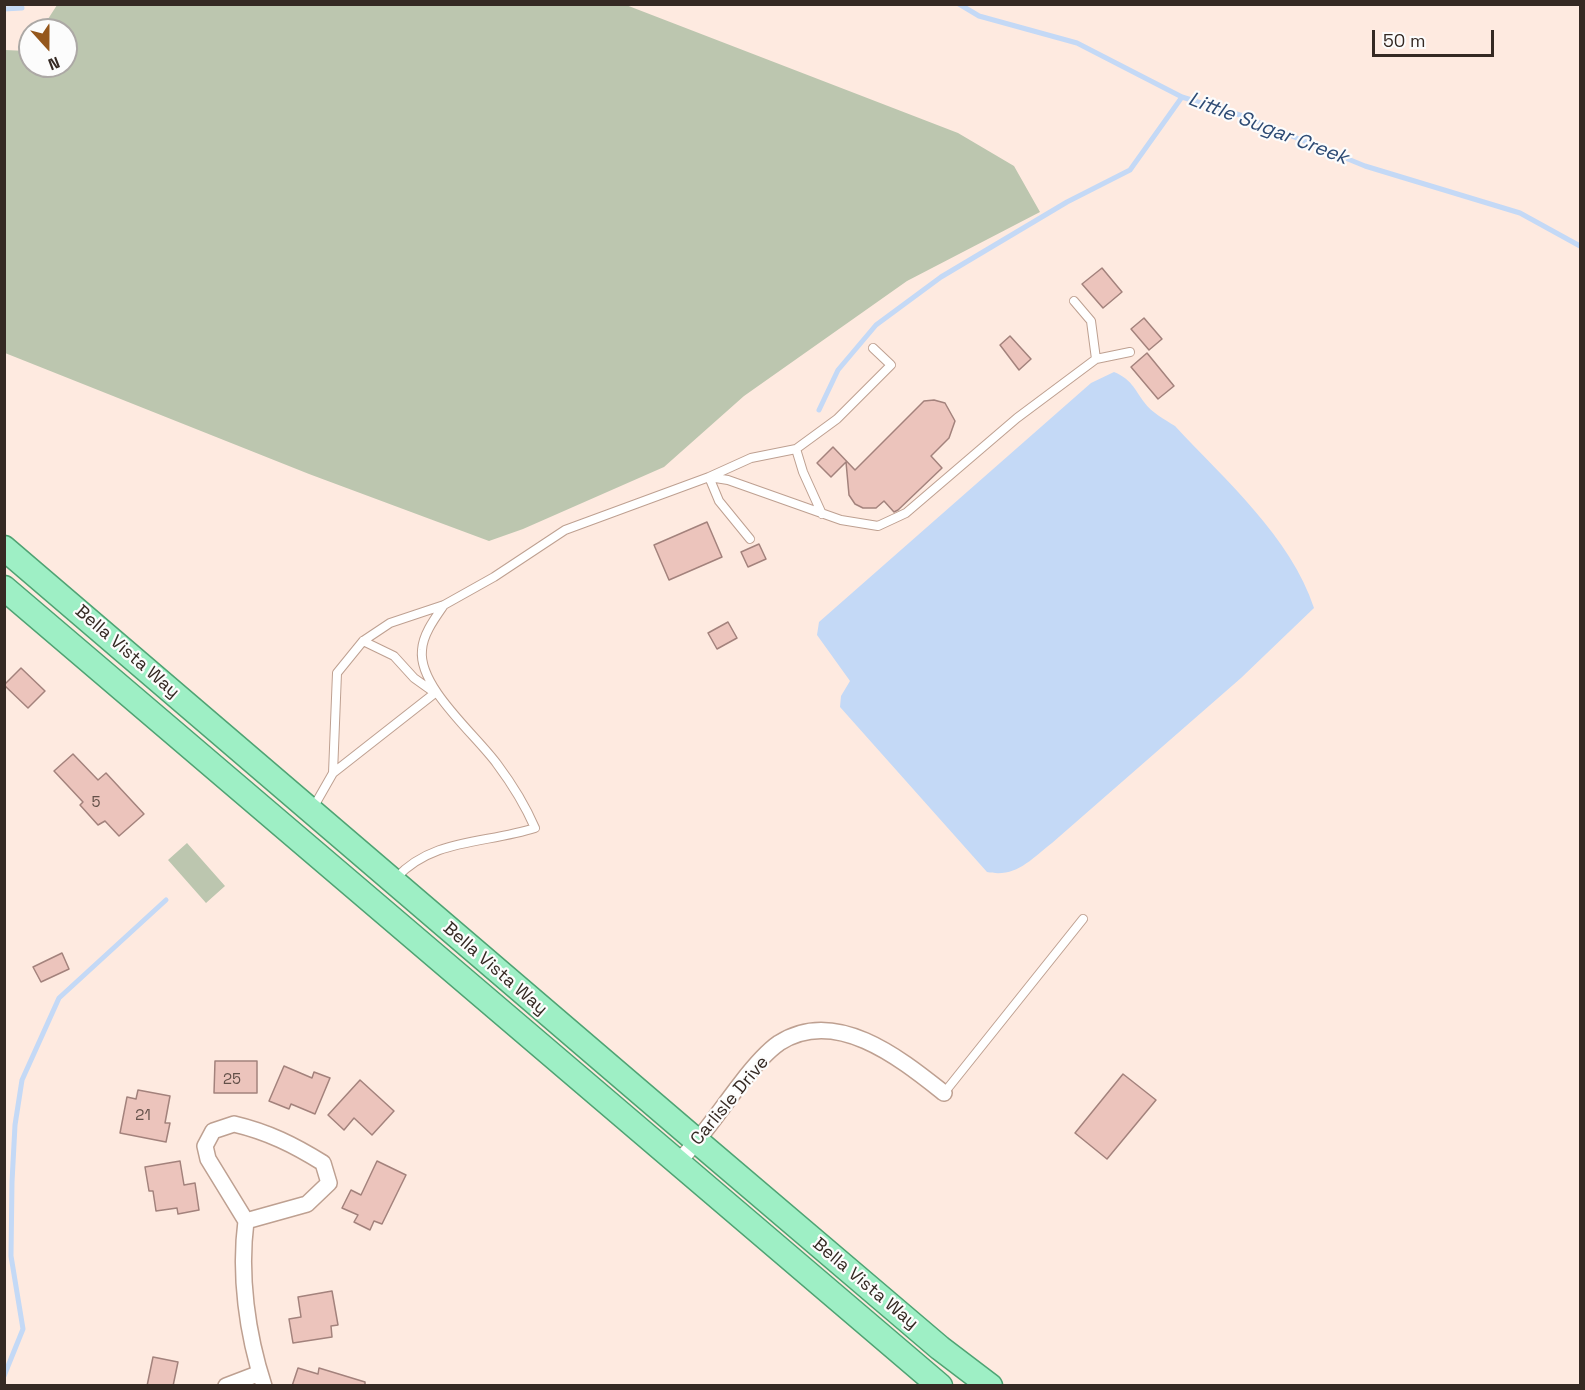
<!DOCTYPE html>
<html>
<head>
<meta charset="utf-8">
<style>
  body { margin:0 }
  #map { position:relative; width:1585px; height:1390px; overflow:hidden; background:#feeae0; font-family:"Space Grotesk",sans-serif }
  canvas { display:block }
  .frame { position:absolute; inset:0; border:6px solid #352923; pointer-events:none }
  .north { position:absolute; left:18px; top:18px; width:60px; height:60px; box-sizing:border-box; background:#fcfcfc; border:2px solid #aca8a5; border-radius:50%; rotate:159deg; font-size:16px; font-weight:700; line-height:24px; text-align:center; color:#352923 }
  .north::after { content:''; display:block; margin:auto; width:21px; height:27px; background:#95571c; clip-path:polygon(50% 0,100% 100%,50% 72%,0 100%) }
  .scale { position:absolute; left:1372px; top:30px; width:122px; height:27px; box-sizing:border-box; border:3px solid #352923; border-top:0; padding-left:8px; font-size:18px; line-height:21px; white-space:nowrap; color:#352923; -webkit-text-stroke:4px #fcfcfc; paint-order:stroke }
</style>
</head>
<body>
<div id="map">
<canvas width="1585" height="1390"></canvas>
<div class="frame"></div>
<div class="north">N</div>
<div class="scale">50 m</div>
</div>
<script>
const ctx = document.querySelector('canvas').getContext('2d');
ctx.lineJoin = 'round';
function fill(path, color) {
  ctx.fillStyle = color;
  ctx.fill(path, 'evenodd');
}
function stroke(path, color, width, dash) {
  ctx.strokeStyle = color;
  ctx.lineWidth = width;
  ctx.lineCap = dash ? 'butt' : 'round';
  ctx.setLineDash(dash || []);
  ctx.stroke(path);
}
function write(font, color, halo, rows, align = 'center') {
  ctx.font = font + ' "Space Grotesk",sans-serif';
  ctx.lineWidth = 4.5;
  ctx.setLineDash([]);
  ctx.textBaseline = 'middle';
  ctx.strokeStyle = halo;
  ctx.fillStyle = color;
  for (const [text, x, y, turn = 0] of rows) {
    ctx.save();
    ctx.translate(x, y);
    ctx.rotate((+turn || 0) * Math.PI / 180);
    ctx.textAlign = isNaN(turn) ? turn : align;
    if (halo) ctx.strokeText(text, 0, 0);
    ctx.fillText(text, 0, 0);
    ctx.restore();
  }
}
fill(new Path2D(`
  M57,5H626L958,133L1014,166L1040,212L907,281L744,396L664,467L523,529L489,541L309,474L5,353V50L27,51L30,47V66H66V30H41Z
  M187,843L225,886L206,903L168,860Z`), '#bcc6af');
fill(new Path2D(`
  M1114,372C1131,379 1134,388 1144,402C1152,413 1164,419 1175,426C1225,480 1291,537 1314,608L1241,678L1052,843C1030,860 1016,878 987,872L840,707L841,696L850,681L817,635L819,622L1091,383Z`), '#c4d9f6');
stroke(new Path2D(`
  M959,4L979,16L1077,43L1182,97L1243,116L1365,166L1520,213L1580,246
  M4,9L22,8L21,4
  M819,410L838,370L876,325L941,277L1067,202L1130,170L1182,97
  M4,1376L23,1329L11,1256L12,1182L15,1125L22,1080L59,998L166,900`), '#c4d9f6', 5);
const building = new Path2D(`
  M1102,268L1122,292L1103,308L1082,284Z
  M1144,318L1162,339L1149,350L1131,329Z
  M1010,336L1031,359L1019,370L1000,345Z
  M1147,353L1174,386L1158,399L1131,367Z
  M934,400L945,403L955,421L949,438L931,456L942,468L898,510L894,512L884,501L876,508H863L855,504L849,495L846,462L831,477L817,463L833,447L855,470L924,401Z
  M707,522L722,557L669,580L654,545Z
  M759,544L766,559L748,567L741,552Z
  M728,622L737,638L717,649L708,633Z
  M21,668L45,691L28,708L4,685Z
  M73,754L98,780L106,773L144,814L119,836L105,821L98,825L80,805L83,802L54,771Z
  M62,953L69,969L41,982L33,967Z
  M215,1061H257V1093H214Z
  M284,1066L312,1078L314,1072L330,1078L315,1114L291,1104L289,1109L269,1101Z
  M1123,1074L1156,1100L1107,1159L1075,1133Z
  M360,1080L394,1111L372,1135L354,1118L344,1130L328,1115Z
  M138,1090L170,1096L165,1123H170L166,1142L120,1133L127,1097L136,1099Z
  M180,1161L184,1185L195,1183L199,1210L178,1214L177,1208L156,1211L153,1191H149L145,1167Z
  M377,1161L406,1175L382,1224L374,1221L370,1230L354,1222L358,1215L342,1208L351,1190L361,1195Z
  M332,1291L338,1325L331,1326L332,1337L293,1343L289,1319L301,1317L298,1297Z
  M153,1357L178,1362L173,1386H147Z
  M298,1368L318,1374L319,1368L365,1382V1386H292Z`);
fill(building, '#ecc4bc');
stroke(building, '#a3827c', 1.5);
const lane = new Path2D(`
  M1096,359L1130,352
  M796,449L803,472L822,514
  M750,539L719,501L709,477L751,458L796,449L837,419L891,365L873,348
  M333,773L435,693L414,678L394,656L363,641
  M313,808L333,773L337,673L363,641L390,623L444,605L494,577L565,530L709,477L728,480L841,520L878,526L906,513L1017,418L1096,359L1091,321L1074,301
  M396,878C433,838 485,844 535,828C525,805 512,784 497,764C476,735 418,687 422,650C423,634 435,618 444,605
  M944,1093L1083,919`);
const street = new Path2D(`
  M234,1124C268,1132 294,1145 323,1163L329,1183L307,1204L246,1221L208,1159L205,1146L213,1131Z
  M678,1162C702,1138 720,1110 741,1083C751,1070 766,1052 779,1043C836,1006 901,1059 944,1093
  M246,1221C239,1275 247,1334 264,1386
  M226,1386L260,1373`);
const primary = new Path2D(`
  M4,548L698,1142L940,1348L990,1386
  M4,588L940,1386`);
stroke(lane, '#bea091', 10);
stroke(street, '#bea091', 18);
stroke(primary, '#4fa373', 27);
stroke(lane, '#fff', 8);
stroke(street, '#fff', 15);
stroke(primary, '#9eefc5', 24);
write('15px', '#635049', null, [
  ["5",96,803],
  ["25",232,1080],
  ["21",143,1116]
]);
write('18px', '#352923', '#fcfcfc', [
  ["Bella Vista Way",127,652,41],
  ["Bella Vista Way",495,969,41],
  ["Carlisle Drive",730,1101,-50],
  ["Bella Vista Way",865,1284,40]
]);
write('italic 20px', '#2e4b74', '#fcfcfc', [
  ["Little Sugar Creek",1268,129,21]
]);
</script>
</body>
</html>
